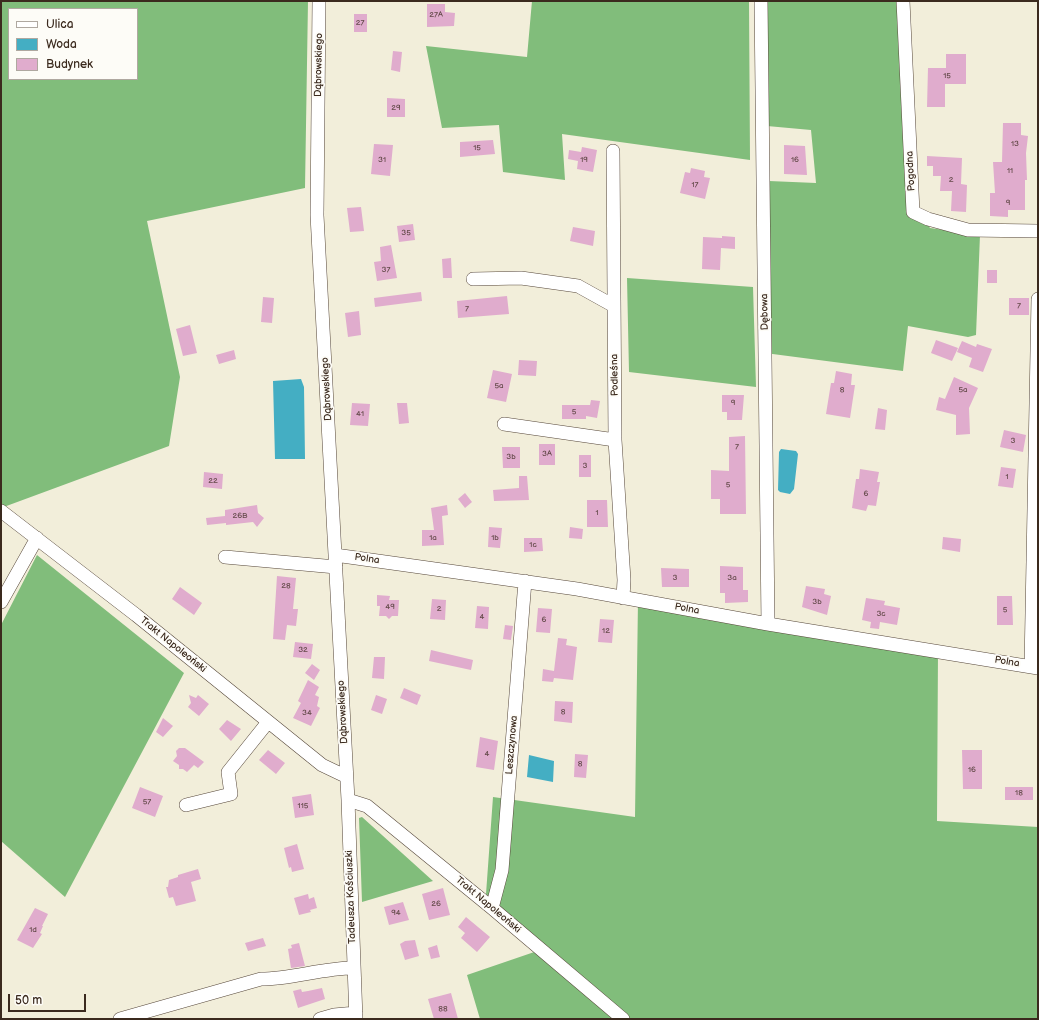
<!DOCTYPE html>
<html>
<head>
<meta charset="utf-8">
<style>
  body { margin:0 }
  #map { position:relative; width:1039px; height:1020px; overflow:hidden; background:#f2eeda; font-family:"Balsamiq Sans",sans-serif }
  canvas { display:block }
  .frame { position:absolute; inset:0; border:2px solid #3b2a1e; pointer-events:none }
  .legend { position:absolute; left:8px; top:8px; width:130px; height:72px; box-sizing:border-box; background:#fdfcf7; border:1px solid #afa8a0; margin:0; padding:5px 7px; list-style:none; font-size:12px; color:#3b2a1e }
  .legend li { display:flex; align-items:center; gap:8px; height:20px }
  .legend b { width:20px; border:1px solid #afa8a0 }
  .scale { position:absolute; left:8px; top:994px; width:78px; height:18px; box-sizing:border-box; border:2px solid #3b2a1e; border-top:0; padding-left:5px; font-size:12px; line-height:14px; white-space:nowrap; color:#3b2a1e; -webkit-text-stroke:3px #fdfcf7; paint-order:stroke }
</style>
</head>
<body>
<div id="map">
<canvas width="1039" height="1020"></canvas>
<div class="frame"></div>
<ul class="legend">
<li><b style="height:5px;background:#fff"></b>Ulica</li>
<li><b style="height:11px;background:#44aec3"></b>Woda</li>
<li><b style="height:11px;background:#e0accd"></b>Budynek</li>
</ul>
<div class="scale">50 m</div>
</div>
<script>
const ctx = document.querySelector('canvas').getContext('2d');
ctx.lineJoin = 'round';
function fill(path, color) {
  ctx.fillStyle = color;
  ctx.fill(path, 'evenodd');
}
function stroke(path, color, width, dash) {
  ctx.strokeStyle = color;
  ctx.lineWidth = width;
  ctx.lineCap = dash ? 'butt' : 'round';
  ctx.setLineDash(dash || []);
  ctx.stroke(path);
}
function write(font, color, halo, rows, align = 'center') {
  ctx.font = font + ' "Balsamiq Sans",sans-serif';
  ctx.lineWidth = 3.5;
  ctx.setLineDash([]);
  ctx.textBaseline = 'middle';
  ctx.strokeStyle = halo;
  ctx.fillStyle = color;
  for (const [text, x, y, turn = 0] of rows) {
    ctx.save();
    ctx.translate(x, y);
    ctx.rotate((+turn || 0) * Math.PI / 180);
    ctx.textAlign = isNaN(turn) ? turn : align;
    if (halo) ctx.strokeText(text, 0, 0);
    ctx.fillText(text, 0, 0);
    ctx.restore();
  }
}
fill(new Path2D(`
  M1,1H308L305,188L147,221L180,377L169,446L1,508ZM9,9H137V79H9Z
  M532,1H749L750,160L562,134L565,180L503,172L499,125L442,128L426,46L527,57Z
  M762,1H903L910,200L930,228L980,235L976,335L968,337L908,326L903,371L765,353L769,181L816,183L811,130L767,126Z
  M627,278L753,287L756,387L629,372Z
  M37,555L184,673L65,897L1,841V625Z
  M638,600L938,651L937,821L1038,827V1019H480L467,975L546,948L486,894L493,797L635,817Z
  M362,817L433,881L362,902L359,818Z`), '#81bd7b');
fill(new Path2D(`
  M301,379L304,387L305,459H275L273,381Z
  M781,449L796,451L798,454L794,489L790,494L780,492L778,490L779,452Z
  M529,755L554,761L553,782L527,777Z`), '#44aec3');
fill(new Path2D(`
  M427,4H445V12L455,13L454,26L427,27Z
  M354,14H367V32H354Z
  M393,51L402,52L400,72L391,70Z
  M946,54H966V84H945V107H927L928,68H946Z
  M387,98L405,99V117H387Z
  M1003,123H1021V135L1028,136L1026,153L1027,180H1025V210H1008V217L990,216V193H995L993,162H1002Z
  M493,140L495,154L460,157V142Z
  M374,144L393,145L390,176L371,174Z
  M784,145L805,146L807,175L784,174Z
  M582,147L597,150L593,172L577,169L578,161L568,159L569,150L581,152Z
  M927,156L962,158L961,184L967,185L966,212L951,211L952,191H940L941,176H933V166H927Z
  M691,168L705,171L704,177L710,178L705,199L680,193L685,172L690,173Z
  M361,207L364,231L350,232L347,208Z
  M413,224L415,240L399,242L397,226Z
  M573,227L595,231L593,246L570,241Z
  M722,236L735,237V249L721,248L720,270L702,269L703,237L722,238Z
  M391,245L397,278L377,281L374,262L381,261L380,247Z
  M451,258L452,278H443L442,259Z
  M987,270H997V283H987Z
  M421,292L422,301L375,307L374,298Z
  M507,296L509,314L458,318L457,301Z
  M263,297L274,298L272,323L261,322Z
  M1009,298H1029V315H1009Z
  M359,311L361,335L348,337L345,313Z
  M190,325L197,353L183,356L176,329Z
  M936,340L958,348L952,361L931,353Z
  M962,341L976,347L977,344L992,349L983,372L969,367L972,358L957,352Z
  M234,350L236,359L219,364L216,355Z
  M519,360L537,361L536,376L518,375Z
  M493,370L512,374L506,402L487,398Z
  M836,371L852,374L851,385H855L850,418L826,414L831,383H834Z
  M954,377L978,388L969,408L970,434L956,435V415L936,410L939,397L945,399Z
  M722,395H744L742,420H727V412H722Z
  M591,400L600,401L597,418L586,416V419H562V405H590Z
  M352,403L370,404L368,426L350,425Z
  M397,403H407L409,423L399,424Z
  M878,408L887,410L885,430L875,429Z
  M1004,430L1026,435L1023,452L1000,447Z
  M745,436L746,514H720V499H711V470L729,471V437Z
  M539,444H555V465H539Z
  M502,447H520V468H503Z
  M579,455H591V477H579Z
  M1001,467L1016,469L1013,488L998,486Z
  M860,469L879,472L877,482H880L876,506L868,505L866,511L852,508L856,479H859Z
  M204,472L223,474L222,489L203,487Z
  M519,476H527L529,500L494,501L493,490L519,488Z
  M465,493L472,502L465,508L458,499Z
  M587,500H607L608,527H587Z
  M257,505L258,513L264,518L257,527L253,522L226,525V523L207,525L206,518L225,516V510Z
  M447,505L448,515L442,516L444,545L422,546V530H434L431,508Z
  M489,527L502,528L500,548L488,547Z
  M570,527L583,529L582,539L569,538Z
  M943,537L961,539L960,552L942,549Z
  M524,538H542L543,551L524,552Z
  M720,566L743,567V590H748V602L725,603V593H720Z
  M661,568L689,569V587H662Z
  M277,576L296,578L293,609H298L296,626L287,625L285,640L273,639Z
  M806,586L825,589L824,594L831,596L827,615L802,607Z
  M180,587L202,603L194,615L172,599Z
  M377,595L390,596L389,600H399L398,616H392L389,619L386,616H379L380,606H377Z
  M997,596H1012L1013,625H997Z
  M866,598L885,601L884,605L900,608L897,625L880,622L879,629L870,628L871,622L862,620Z
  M432,599L446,600L445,620L430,619Z
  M477,606L489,607L488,629L475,628Z
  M538,608L552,609L550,633L536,632Z
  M600,619L614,620L612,643L598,642Z
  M505,625L513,626L511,640L503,639Z
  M558,638L567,639L566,645L577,647L573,680L554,678L553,682L542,681L543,669L554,671Z
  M295,642L313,644L311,659L293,657Z
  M431,650L473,660L471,670L429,661Z
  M374,657H385L384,679L372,678Z
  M312,664L320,670L314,680L305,673Z
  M308,680L319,687L315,695L319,697L317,706L320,708L311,726L293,718L301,703L298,701Z
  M404,688L421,695L417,705L400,698Z
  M189,695L196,698L198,695L209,704L199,716L188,707L191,703Z
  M376,695L387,699L382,714L371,710Z
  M555,701L573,702L572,723L554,721Z
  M163,718L173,726L163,737L156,732Z
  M227,720L241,729L231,741L219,729Z
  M480,737L498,741L494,770L476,767Z
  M179,748H185L204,762L198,768L194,765L187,772L183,769H179V765L173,761L177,756L176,751Z
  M268,750L285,763L276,774L259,760Z
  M962,750H982V789H963Z
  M575,754L588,755L586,778L574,777Z
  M140,787L163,796L155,817L132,808Z
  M1005,787H1033V800H1005Z
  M311,794L314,815L295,818L292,797Z
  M297,844L304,869L292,872L291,867L289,868L284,848Z
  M198,869L201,879L191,882L196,901L176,906L173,897L169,898L166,887H168L169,880L178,877V875Z
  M443,888L450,915L429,920L422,894Z
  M308,894L309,899L314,897L317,908L310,910L311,912L299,915L294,898Z
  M403,902L409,920L389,925L384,907Z
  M35,908L48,914L42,926H43L40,933L42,934L33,948L17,940Z
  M466,917L490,937L477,952L461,938L465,933L458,927Z
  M263,938L266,946L248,951L245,943Z
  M415,940L419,956L405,960L400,944L405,941Z
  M299,943L305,966L291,968L288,949L292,948L291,945Z
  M437,945L440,957L431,959L428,948Z
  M322,988L325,999L298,1008L293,991L301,989L302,992L308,991Z
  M451,993L458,1019H434L428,999Z`), '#e0accd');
const minor = new Path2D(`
  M319,1L317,215L348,800L356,1019
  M761,1L768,624
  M903,1L913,212L928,219L968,230L1038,231
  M613,151L615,440L624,580L623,598
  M473,279L521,278L578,286L614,306
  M504,424L615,440
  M1,511L136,615L322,765L345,776
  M335,555L577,589L768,624L1038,668
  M225,557L336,567
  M1,602L37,538
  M1031,666L1038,299
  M348,800L367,806L492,908L623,1019
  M186,805L231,794L228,772L268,722
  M492,908L502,870L525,581
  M120,1019L261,979C292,979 322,968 354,968
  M320,1019L334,1015L356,1013`);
stroke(minor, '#56473a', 14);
stroke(minor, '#fff', 13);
write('8px', '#644a4a', null, [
  ["27A",436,15],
  ["27",360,23],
  ["15",947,76],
  ["29",396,108],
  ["13",1015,144],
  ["15",477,148],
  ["31",382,160],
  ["19",584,160],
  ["16",795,160],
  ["11",1010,171],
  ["2",951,180],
  ["17",695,185],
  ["9",1008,203],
  ["35",406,233],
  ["37",386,270],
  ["7",1019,306],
  ["7",467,309],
  ["5a",499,386],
  ["8",842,390],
  ["5a",963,390],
  ["9",733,403],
  ["5",574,412],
  ["41",360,414],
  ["3",1013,441],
  ["7",737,447],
  ["3A",547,454],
  ["3b",511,457],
  ["3",585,466],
  ["1",1007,477],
  ["22",213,481],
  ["5",728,485],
  ["6",866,494],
  ["1",597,513],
  ["26B",240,516],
  ["1a",433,538],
  ["1b",495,538],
  ["1c",533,545],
  ["3",675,578],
  ["3a",732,578],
  ["28",286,586],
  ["3b",817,602],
  ["49",390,607],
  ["2",439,609],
  ["5",1005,610],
  ["3c",881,614],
  ["4",482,617],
  ["6",544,620],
  ["12",606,631],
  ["32",303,650],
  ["8",563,712],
  ["34",307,713],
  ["4",487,754],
  ["8",580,764],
  ["16",972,770],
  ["18",1019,793],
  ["57",147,802],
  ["115",303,806],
  ["26",436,904],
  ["94",396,913],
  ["1d",33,930],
  ["88",443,1009]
]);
write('10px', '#3b2a1e', '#fdfcf7', [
  ["Dąbrowskiego",319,65,-89],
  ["Pogodna",911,171,-93],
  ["Dębowa",765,312,-91],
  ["Podleśna",615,375,-91],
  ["Dąbrowskiego",327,389,-93],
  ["Polna",367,559,8],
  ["Polna",687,609,10],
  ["Trakt Napoleoński",173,645,39],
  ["Polna",1007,662,9],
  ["Dąbrowskiego",343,712,-93],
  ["Leszczynowa",512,745,-85],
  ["Tadeusza Kościuszki",351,897,-92],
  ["Trakt Napoleoński",488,905,40]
]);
</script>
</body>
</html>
